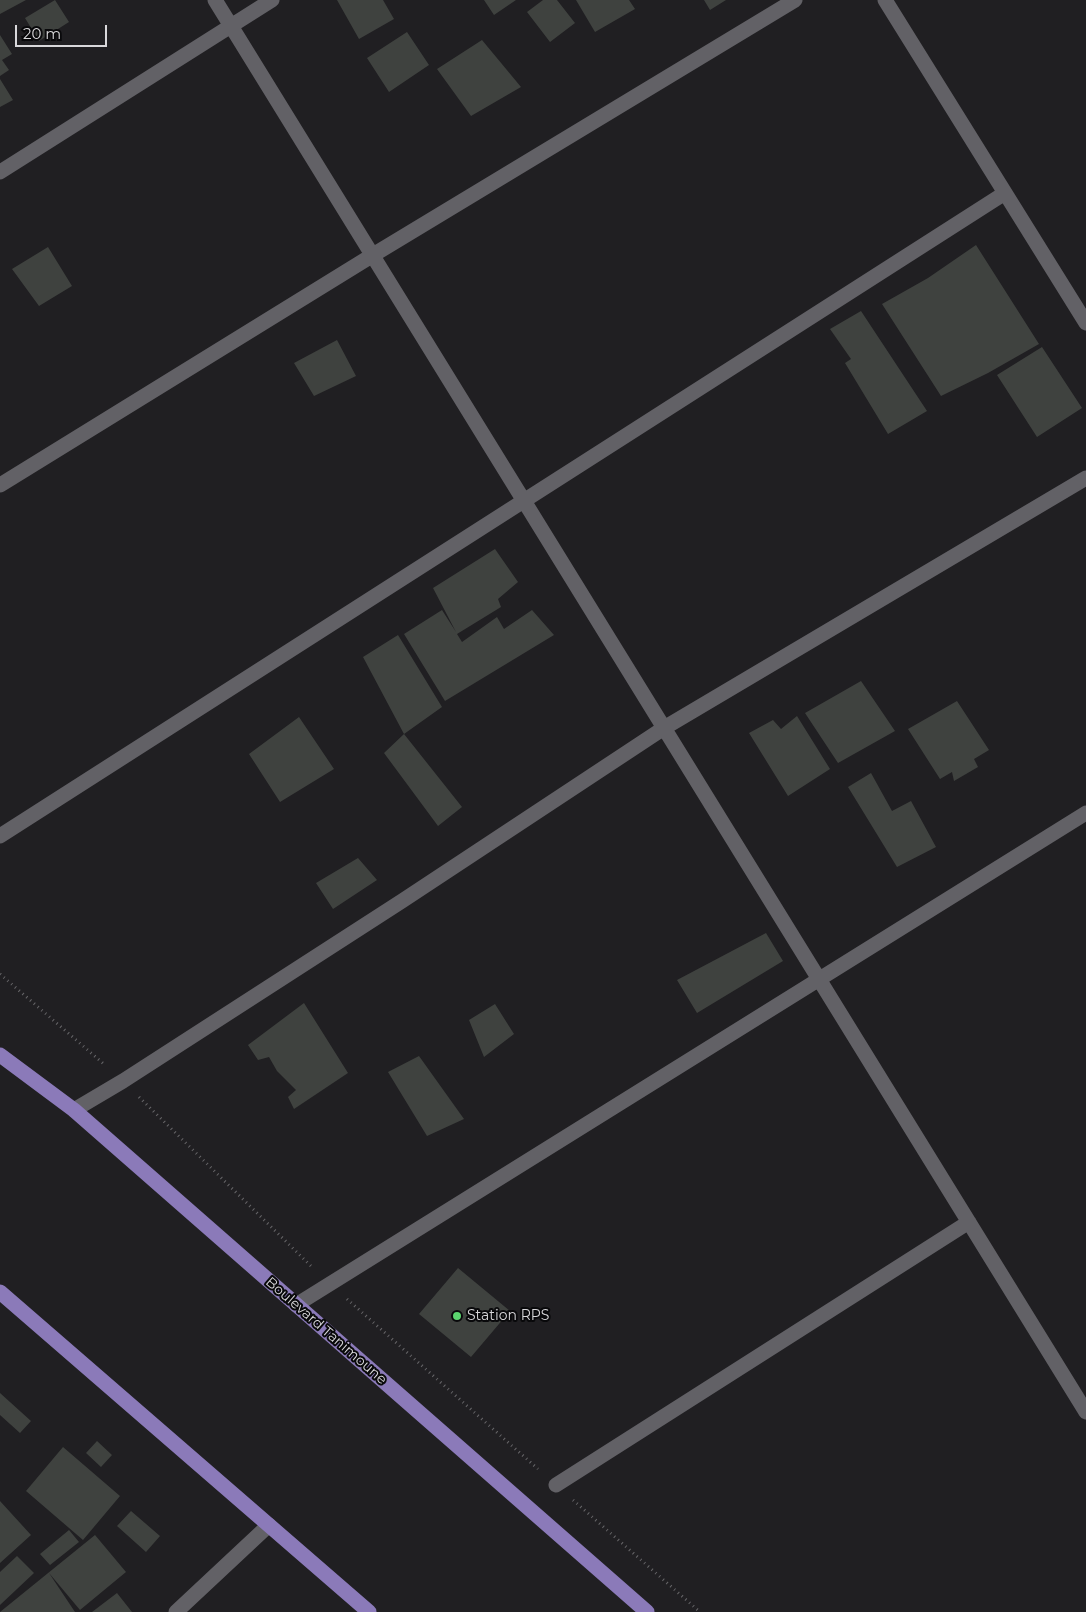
<!DOCTYPE html>
<html>
<head>
<meta charset="utf-8">
<style>
  body { margin:0 }
  #map { position:relative; width:1086px; height:1612px; overflow:hidden; background:#201f22; font-family:Montserrat,sans-serif }
  canvas { display:block }
  .scale { position:absolute; left:15px; top:25px; width:92px; height:22px; box-sizing:border-box; border:2px solid #d9d8db; border-top:0; padding-left:6px; font-size:15px; line-height:18px; white-space:nowrap; color:#d9d8db; -webkit-text-stroke:4px #09090b; paint-order:stroke }
</style>
</head>
<body>
<div id="map">
<canvas width="1086" height="1612"></canvas>
<div class="scale">20 m</div>
</div>
<script>
const ctx = document.querySelector('canvas').getContext('2d');
ctx.lineJoin = 'round';
function fill(path, color) {
  ctx.fillStyle = color;
  ctx.fill(path, 'evenodd');
}
function stroke(path, color, width, dash) {
  ctx.strokeStyle = color;
  ctx.lineWidth = width;
  ctx.lineCap = dash ? 'butt' : 'round';
  ctx.setLineDash(dash || []);
  ctx.stroke(path);
}
function write(font, color, halo, rows, align = 'center') {
  ctx.font = font + ' Montserrat,sans-serif';
  ctx.lineWidth = 4;
  ctx.setLineDash([]);
  ctx.textBaseline = 'middle';
  ctx.strokeStyle = halo;
  ctx.fillStyle = color;
  for (const [text, x, y, turn = 0] of rows) {
    ctx.save();
    ctx.translate(x, y);
    ctx.rotate((+turn || 0) * Math.PI / 180);
    ctx.textAlign = isNaN(turn) ? turn : align;
    if (halo) ctx.strokeText(text, 0, 0);
    ctx.fillText(text, 0, 0);
    ctx.restore();
  }
}
fill(new Path2D(`
  M0,0H26L0,14Z
  M55,0L69,22L39,41L25,18Z
  M337,0H383L394,19L359,39Z
  M484,0H516L494,15Z
  M543,0H557L575,23L550,42L527,12Z
  M576,0H629L635,9L595,32Z
  M704,0H726L710,10Z
  M407,32L429,65L389,92L367,58Z
  M0,35L12,54L2,60L9,70L0,76Z
  M482,40L521,87L471,116L437,69Z
  M0,79L13,100L0,107Z
  M976,245L1039,344L988,373L941,396L882,304L928,278Z
  M48,247L72,286L39,306L12,269Z
  M861,311L927,411L888,434L845,363L851,359L830,329Z
  M337,340L356,376L314,396L294,363Z
  M1042,347L1082,408L1037,437L997,375Z
  M495,549L518,582L498,599L501,607L457,634L462,642L497,617L504,629L532,610L554,635L445,701L404,634L442,610L456,632L433,588Z
  M398,635L442,707L404,734L462,807L438,826L384,753L404,734L363,657Z
  M861,681L895,731L838,763L805,713Z
  M957,701L989,750L974,759L978,767L954,781L952,772L940,779L908,729Z
  M797,716L830,769L788,796L749,733L773,720L781,729Z
  M299,717L334,769L280,802L249,754Z
  M871,773L892,811L911,801L936,847L897,867L848,787Z
  M358,858L377,880L333,909L316,883Z
  M766,933L783,961L697,1013L677,980Z
  M304,1003L348,1073L294,1109L288,1097L296,1090L277,1071L269,1057L258,1060L248,1045Z
  M495,1004L514,1034L484,1057L469,1020Z
  M419,1056L464,1119L427,1136L388,1072Z
  M458,1268L510,1311L471,1357L419,1314Z
  M0,1393L31,1421L20,1433L0,1415Z
  M97,1441L112,1455L101,1467L86,1453Z
  M63,1447L120,1496L83,1540L26,1491Z
  M0,1501L31,1535L0,1563Z
  M131,1511L160,1536L146,1552L117,1526Z
  M69,1530L79,1542L50,1565L40,1554Z
  M95,1535L126,1572L80,1610L49,1573L75,1612H0Z
  M17,1556L34,1573L0,1605V1572Z
  M117,1593L132,1612H92Z`), '#3f423f');
stroke(new Path2D(`
  M0,974L105,1065
  M139,1097L313,1268
  M347,1299L538,1469
  M573,1500L700,1612`), '#676669', 3, [1, 4]);
stroke(new Path2D(`
  M215,0L1086,1412
  M885,0L1086,323
  M0,172L272,0
  M0,485L373,255L795,0
  M0,836L1005,193
  M74,1110L123,1081L402,901L664,728L1086,478
  M296,1305L1086,813
  M556,1485L969,1222
  M176,1612L269,1525`), '#626166', 15);
stroke(new Path2D(`
  M0,1055L74,1110L647,1612
  M0,1292L369,1612`), '#8b7ab9', 15);
for (const [x, y, r, color] of [
  [457,1316,5,"#5bd56e"]
]) {
  const dot = new Path2D();
  dot.arc(x, y, r, 0, 2 * Math.PI);
  ctx.fillStyle = color;
  ctx.fill(dot);
  stroke(dot, '#09090b', 2);
}
write('14px', '#d9d8db', '#09090b', [
  ["Station RPS",467,1316]
], 'left');
write('14px', '#d9d8db', '#09090b', [
  ["Boulevard Tanimoune",326,1331,41]
]);
</script>
</body>
</html>
